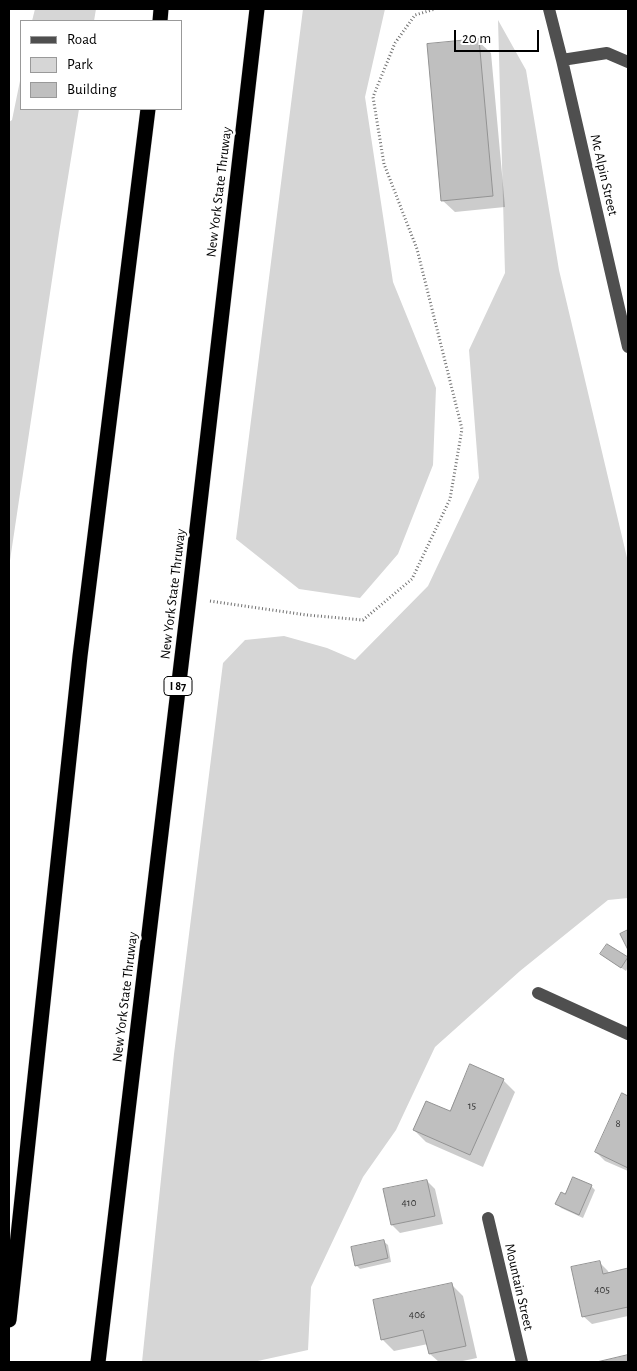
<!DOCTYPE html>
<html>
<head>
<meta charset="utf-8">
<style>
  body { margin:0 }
  #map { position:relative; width:637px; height:1371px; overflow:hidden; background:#fff; font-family:"Alegreya Sans",sans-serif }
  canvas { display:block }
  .frame { position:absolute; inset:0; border:10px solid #000; pointer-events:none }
  .legend { position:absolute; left:20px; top:20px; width:162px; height:90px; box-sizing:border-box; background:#fff; border:1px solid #999; margin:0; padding:6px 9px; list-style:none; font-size:15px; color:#000 }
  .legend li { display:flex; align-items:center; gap:10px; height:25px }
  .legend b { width:25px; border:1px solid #999 }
  .scale { position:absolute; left:454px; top:30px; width:85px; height:22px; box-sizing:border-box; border:2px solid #000; border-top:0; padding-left:6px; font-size:15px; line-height:18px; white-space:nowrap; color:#000; -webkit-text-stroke:4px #fff; paint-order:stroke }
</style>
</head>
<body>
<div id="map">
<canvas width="637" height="1371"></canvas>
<div class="frame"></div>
<ul class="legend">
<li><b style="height:6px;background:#4f4f4f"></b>Road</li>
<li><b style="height:14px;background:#d6d6d6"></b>Park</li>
<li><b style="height:14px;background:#bfbfbf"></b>Building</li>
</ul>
<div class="scale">20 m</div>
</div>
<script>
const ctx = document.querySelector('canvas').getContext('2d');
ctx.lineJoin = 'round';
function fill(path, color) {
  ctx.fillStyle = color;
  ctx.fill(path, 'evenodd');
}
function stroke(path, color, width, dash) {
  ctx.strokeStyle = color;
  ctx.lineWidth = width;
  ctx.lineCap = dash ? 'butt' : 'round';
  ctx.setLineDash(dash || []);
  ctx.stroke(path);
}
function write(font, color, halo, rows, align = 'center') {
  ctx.font = font + ' "Alegreya Sans",sans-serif';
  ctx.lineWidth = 5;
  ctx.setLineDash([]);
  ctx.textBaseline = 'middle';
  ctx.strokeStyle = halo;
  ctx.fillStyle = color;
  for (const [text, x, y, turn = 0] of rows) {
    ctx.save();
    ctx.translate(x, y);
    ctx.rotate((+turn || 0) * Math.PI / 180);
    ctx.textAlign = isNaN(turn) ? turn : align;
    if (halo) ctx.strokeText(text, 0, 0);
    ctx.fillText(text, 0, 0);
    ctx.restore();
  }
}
fill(new Path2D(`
  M35,9H96L94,21H32Z
  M303,9H385L365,97L393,282L436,388L433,465L398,554L360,598L299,589L236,539Z
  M498,20L526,70L559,270L628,562V898L608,900L520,971L435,1047L396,1130L363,1177L311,1287L308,1350L253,1362H142L174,1054L223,663L245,640L284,636L327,648L355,660L428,586L479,478L469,350L505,273Z
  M21,76V109H79L59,233L9,567V122L12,120Z`), '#d6d6d6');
fill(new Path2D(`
  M478,41L491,53L505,207L455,212L442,200Z
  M607,945L628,959V967L626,971L601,954Z
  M503,1080L515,1092L483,1167L426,1142L414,1130L450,1113Z
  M623,1095L628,1097V1171L605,1161L596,1152Z
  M427,1181L435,1189L443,1224L400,1233L392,1225Z
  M591,1186L595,1190L583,1218L561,1208L557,1204L566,1196Z
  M383,1241L388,1245L391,1262L360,1269L356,1265Z
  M600,1263L608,1271L609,1274L628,1270V1316L592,1324L583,1316Z
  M451,1284L463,1296L477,1358L458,1362H439L430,1354L428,1344L394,1351L382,1339Z`), '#0003');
const building = new Path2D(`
  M479,39L493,196L441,201L427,44Z
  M628,930V950L620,934Z
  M607,944L628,957L621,968L600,954Z
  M470,1064L504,1079L470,1155L413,1130L426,1101L450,1111Z
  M622,1093L628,1096V1168L595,1152Z
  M573,1177L592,1185L579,1215L555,1204L561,1192L565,1194Z
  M427,1180L435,1216L391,1225L383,1189Z
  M384,1240L388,1258L355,1266L351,1247Z
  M600,1261L603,1274L628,1268V1307L582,1317L571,1267Z
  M452,1283L466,1346L429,1354L423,1330L381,1340L373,1300Z
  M628,1355V1362H597Z`);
fill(building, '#bfbfbf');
stroke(building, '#939393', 1);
const highway = new Path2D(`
  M160,21L161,9
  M9,1320L80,656L148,109
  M98,1362L189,598L257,9`);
stroke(highway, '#dbdbdb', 16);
stroke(new Path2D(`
  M210,601L307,615L363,620L412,579L450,499L462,429L417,249L384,164L373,97L395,43L415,15L435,9`), '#717171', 3, [1, 2.5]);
stroke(new Path2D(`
  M549,9L562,60L628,347
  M562,60L607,53L628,62
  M538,993L628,1034
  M488,1218L522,1362`), '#4f4f4f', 12);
stroke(highway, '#000', 15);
write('11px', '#303030', null, [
  ["15",472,1106],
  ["8",618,1124],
  ["410",409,1203],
  ["405",602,1290],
  ["406",417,1315]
]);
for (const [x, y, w] of [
  [178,686,28]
]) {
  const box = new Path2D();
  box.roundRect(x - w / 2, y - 9.5, w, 19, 4);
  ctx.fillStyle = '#fff';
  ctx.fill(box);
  stroke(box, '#000', 1);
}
write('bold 12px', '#000', null, [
  ["I 87",178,686]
]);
write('14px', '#000', '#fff', [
  ["Mc Alpin Street",604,175,77],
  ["New York State Thruway",219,192,-83],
  ["New York State Thruway",173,594,-83],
  ["New York State Thruway",125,997,-83],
  ["Mountain Street",519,1287,77]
]);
</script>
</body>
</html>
